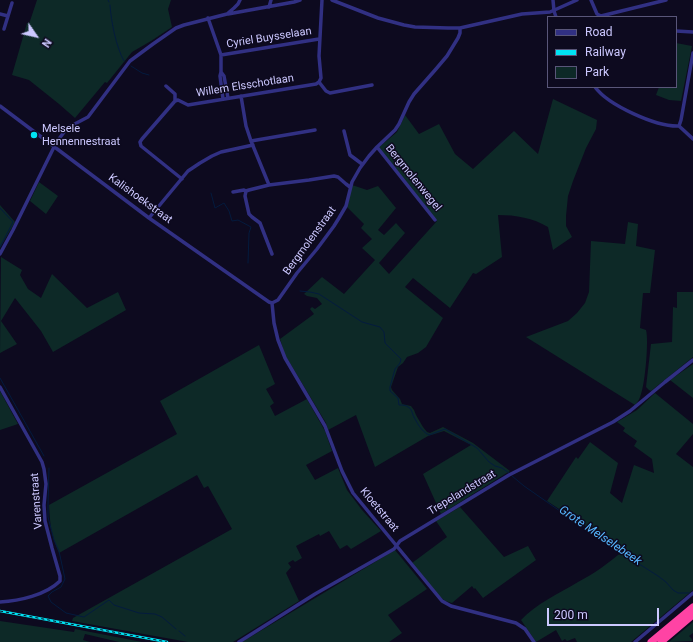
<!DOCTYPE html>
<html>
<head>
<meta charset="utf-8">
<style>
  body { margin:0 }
  #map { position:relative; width:693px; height:642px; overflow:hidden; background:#0d0a1f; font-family:Roboto,sans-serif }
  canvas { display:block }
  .legend { position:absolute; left:547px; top:16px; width:130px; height:72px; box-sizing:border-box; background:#0d0a1f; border:1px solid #595679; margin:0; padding:5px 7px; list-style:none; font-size:12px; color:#ccc8ff }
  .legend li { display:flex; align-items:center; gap:8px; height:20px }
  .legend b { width:20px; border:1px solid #595679 }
  .north { position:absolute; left:16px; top:16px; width:40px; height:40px; -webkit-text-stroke:3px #0d0a1f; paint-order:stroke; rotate:124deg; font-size:11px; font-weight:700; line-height:16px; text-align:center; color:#ccc8ff }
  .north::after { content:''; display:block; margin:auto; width:14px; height:18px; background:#ccc8ff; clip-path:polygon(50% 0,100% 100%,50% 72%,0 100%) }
  .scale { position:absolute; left:547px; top:608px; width:112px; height:18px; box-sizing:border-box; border:2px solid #ccc8ff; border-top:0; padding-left:5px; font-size:12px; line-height:14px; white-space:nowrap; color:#ccc8ff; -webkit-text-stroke:3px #0d0a1f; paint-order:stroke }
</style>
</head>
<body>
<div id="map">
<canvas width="693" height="642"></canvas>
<ul class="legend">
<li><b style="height:5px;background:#313083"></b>Road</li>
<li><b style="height:5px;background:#00e3f3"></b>Railway</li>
<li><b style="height:11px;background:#0d2927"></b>Park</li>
</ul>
<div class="north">N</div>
<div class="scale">200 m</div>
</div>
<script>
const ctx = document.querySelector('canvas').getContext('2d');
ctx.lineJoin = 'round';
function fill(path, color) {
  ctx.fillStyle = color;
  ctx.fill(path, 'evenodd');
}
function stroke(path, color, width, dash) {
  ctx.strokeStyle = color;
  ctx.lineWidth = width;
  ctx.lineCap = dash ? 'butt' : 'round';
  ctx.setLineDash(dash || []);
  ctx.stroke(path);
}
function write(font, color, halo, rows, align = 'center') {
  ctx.font = font + ' Roboto,sans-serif';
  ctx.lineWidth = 3;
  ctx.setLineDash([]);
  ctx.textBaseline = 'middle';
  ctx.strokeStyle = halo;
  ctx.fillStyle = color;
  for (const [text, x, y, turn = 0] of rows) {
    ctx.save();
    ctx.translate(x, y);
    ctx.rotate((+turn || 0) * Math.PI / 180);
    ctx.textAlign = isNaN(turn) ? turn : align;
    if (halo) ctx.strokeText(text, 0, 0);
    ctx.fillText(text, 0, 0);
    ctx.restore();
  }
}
fill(new Path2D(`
  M37,0H171L168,9L172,27L151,41L132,52L107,83L105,82L75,118L59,104L29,80L12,75L27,23H29L30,21Z
  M676,43L692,46L681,101L669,100L656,95L659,87H676Z
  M553,99L597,120L596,129L586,148L573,181L568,196L566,216V226L572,237L553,250L548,227C533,218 516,215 498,215L502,257L476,274L473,273L450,308L413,278L405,287L443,318L426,347L418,353L407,357L403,363L398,367L391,387L392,390L400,399L402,404L411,406L414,410L416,415L423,427L427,432L430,433L443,427L473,443L510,471L441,514L423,474L471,445L444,431L428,436L375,467L356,415L328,430L326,423L285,355L280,339L314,314L310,309L312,307L315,309L322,304L317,298L307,296L304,294L322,277L344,294L375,260L362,248L372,239L361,228L364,224L347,207L352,185L367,190L378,186L396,208L378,230L384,235L396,223L405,233L379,263L389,274L437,221L378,148L397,132L405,115L419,134L439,124L455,154L473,169L514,131L538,154Z
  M39,182L58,196L46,214L30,201Z
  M0,205L15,222L0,248Z
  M628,222L638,224L636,246L655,250L650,293H643L640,328L646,330C649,340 645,384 641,394C640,398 638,402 635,405L526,337L568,321L577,313L585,303L589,292L591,241L625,244Z
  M1,257L22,270L20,275L28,289L41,298L52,274L87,308L118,292L126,310L53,352L41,331L15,298L1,321L17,344L0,353Z
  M677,292H693V357L651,391L649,390L646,387L651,344L672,342L673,307L677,308Z
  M259,345L275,384L266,389L274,403L270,406L275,416L307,399L325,431L332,451L306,465L315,480L338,468L347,490L362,510L381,531L351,549L347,545L340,549L329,531L320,536L319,534L296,546L302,558L295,562L293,560L288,563L291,567L286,573L299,601L233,642H188L72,621L73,618L232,529L208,486L204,488L197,475L59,553C51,535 50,524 49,505L177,434L160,401Z
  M693,364V398L670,380Z
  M0,391L18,424L0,430Z
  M655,393L693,424V434L676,454L693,467V590L631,642H577L575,638L567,641L565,639L562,641L556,630L536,642L521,620C536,604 558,594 578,582C594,574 608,563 622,552L611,543L547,501L576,457L578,459L590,442L618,463L610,493L622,503L634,465L654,473L652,459L634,446L637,441L623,431L625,428L617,422L637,410Z
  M460,507L504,557L528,546L536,560L483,598L475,588L474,589L472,586L452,603L445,601L439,596L412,563L447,537L436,521Z
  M395,550L427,589L388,615L402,633L389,642H242Z
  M0,621L74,632L75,629L142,642H119L85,634L83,640L90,642H0Z
  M693,622V633L689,636L692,639V641L669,642Z`), '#0d2927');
stroke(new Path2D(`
  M108,0L109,2
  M110,5C111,21 116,47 124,61
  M131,66L142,73L149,75
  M211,193L215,208L224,203L229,211L232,221L238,220L251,227L249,233L248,263
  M0,208L13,222L0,247
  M300,291L310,292L319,294L362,322L380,327L384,332L385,343L401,359L400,363L395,369L390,387V391L398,398L399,405C402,405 406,405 408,407C411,408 412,412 413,415C417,423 421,431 429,435L445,429L477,448L489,462L495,466L502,468L509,473
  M0,378L44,456
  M49,468L48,505V517L54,540L59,551L65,579L61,587L52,592L48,596L51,602L66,613L84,617L109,600L114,605L139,613L155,614L162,617L176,629
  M512,476L524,486L570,518L598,536L622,553L658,576L666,582L673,590L678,593H690
  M179,631L185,636`), '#041b3e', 1);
stroke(new Path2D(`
  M322,0L319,56L321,78L319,82L326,91L330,93L372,85
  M332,0L378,18L404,25L415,27L448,28H460L522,14L550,12L577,0
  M553,0L554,11L556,17
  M591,0L597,14L601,16L666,0
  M269,7L271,0
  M0,14L8,16
  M228,14L294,2L300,0
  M208,18L221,55V72L220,76L223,99
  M4,29L12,3
  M676,31L693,32
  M221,55L319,39
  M221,72L224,76L228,98
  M166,86L175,94V101
  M595,87C608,105 656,127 679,126
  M241,96L246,126L251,141L269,185
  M0,106L149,218L269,302L272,303
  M679,126L681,120L693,53
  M679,126L693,139
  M344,131L350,155L362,164
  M251,141L315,130
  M377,147L435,220
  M182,179L141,146L140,142L142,139L175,101L178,100L188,105L316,84L319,82
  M246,191L245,196L249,214L252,217L260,223L272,254
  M233,192L244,190L246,191L249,190L269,185L309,180L334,176L338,177L346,184L350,187
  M149,218L188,171L200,163L212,156L221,152L253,145
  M0,254L13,230L56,143L67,128L88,117L130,61L153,44L176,28L184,25L227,14L234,8L238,4L240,0
  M272,303L274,323L278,340L285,358L325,426L342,471L353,493L442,601L451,606L516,623L525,629L534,642
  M272,303L278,300L297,273L317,249L334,226L339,218L346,206L352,182L360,168L369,156L377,147L395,130L399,124L409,102L414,94L436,69L447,56L458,38L460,33V28
  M0,387L42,462L44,469L46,484L44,505L45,521L52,548L60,576V581C46,595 19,601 0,602
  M239,642L315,594L394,549L400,541L509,475L613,422L630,411L665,382L693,360
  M635,642L693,593`), '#313083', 3.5);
stroke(new Path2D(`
  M651,642L693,607
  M661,642L693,615`), '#ff43a4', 7);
const rail = new Path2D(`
  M0,611L167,642`);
stroke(rail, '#00e3f3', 2.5);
stroke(rail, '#0d0a1f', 1, [3]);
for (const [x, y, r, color] of [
  [34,135,4,"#00e3f3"]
]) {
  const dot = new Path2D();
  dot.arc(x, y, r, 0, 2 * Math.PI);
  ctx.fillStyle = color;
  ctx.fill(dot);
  stroke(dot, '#0d0a1f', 1.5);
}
write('11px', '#ccc8ff', '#0d0a1f', [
  ["Cyriel Buysselaan",269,38,-9],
  ["Willem Elsschotlaan",245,86,-9],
  ["Bergmolenwegel",413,178,51],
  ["Kalishoekstraat",140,199,36],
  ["Bergmolenstraat",310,241,-54],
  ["Trepelandstraat",462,493,-31],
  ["Varenstraat",37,501,-94],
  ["Kloetstraat",379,510,50]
]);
write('11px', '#ccc8ff', '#0d0a1f', [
  ["Melsele",42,129],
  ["Hennennestraat",42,142]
], 'left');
write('italic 12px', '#56b7ff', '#0d0a1f', [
  ["Grote Melselebeek",600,536,34]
]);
</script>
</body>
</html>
